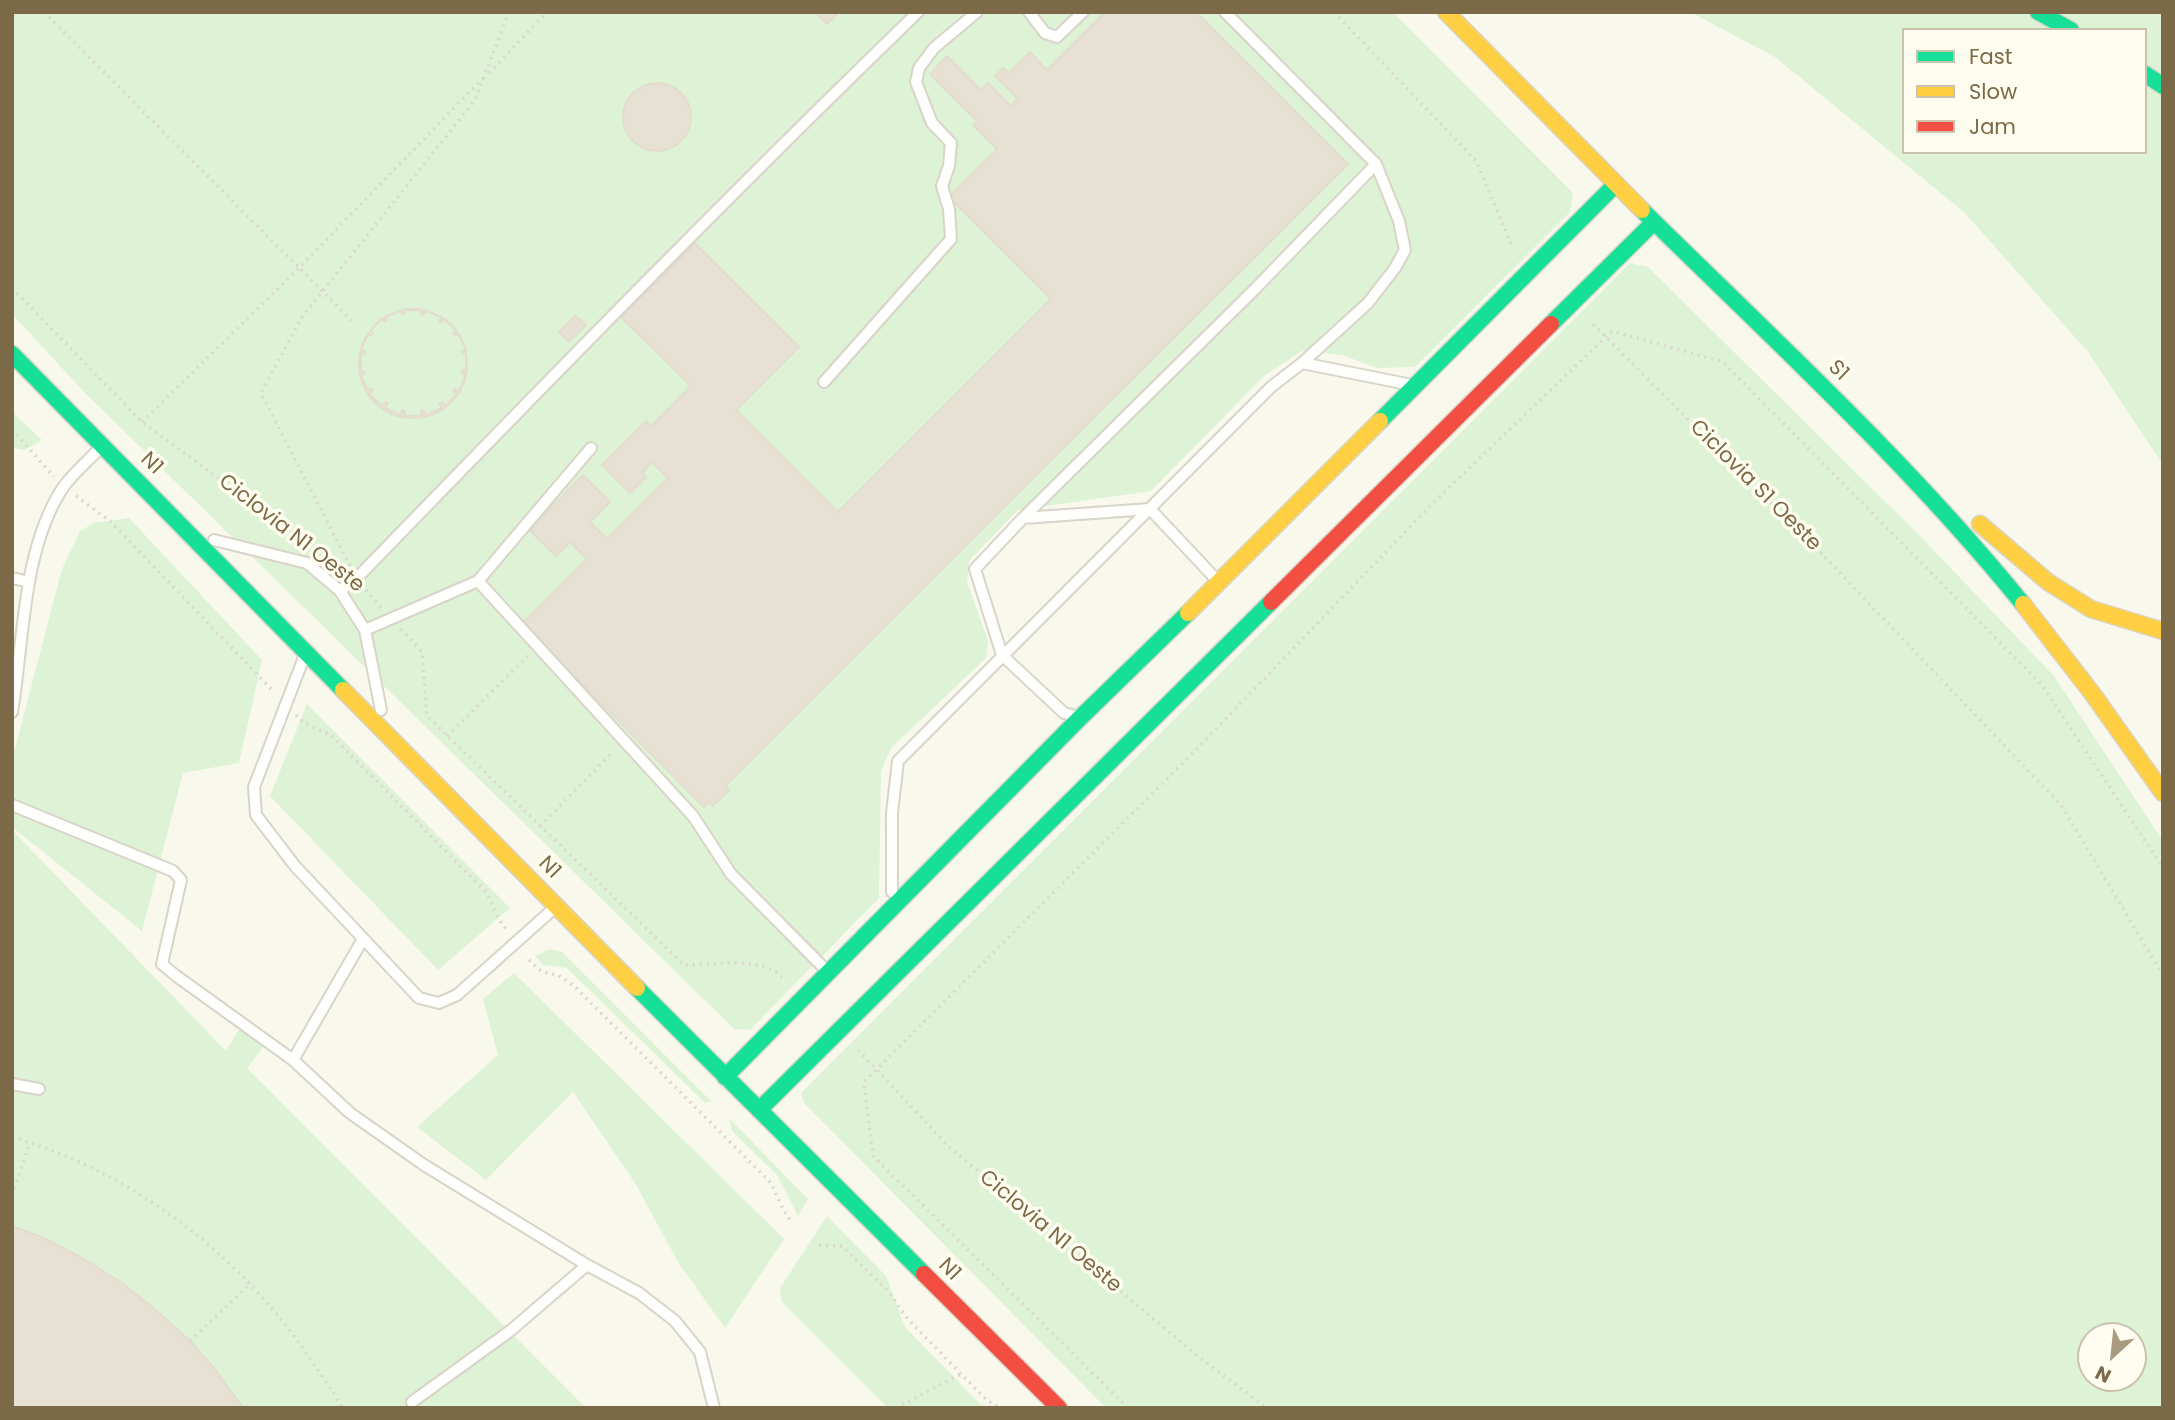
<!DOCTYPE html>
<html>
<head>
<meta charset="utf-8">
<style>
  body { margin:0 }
  #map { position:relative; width:2175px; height:1420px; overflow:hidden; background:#f9f8ed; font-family:Poppins,sans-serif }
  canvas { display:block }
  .frame { position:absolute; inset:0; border:14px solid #7c6947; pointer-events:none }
  .legend { position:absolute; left:1902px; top:28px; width:245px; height:126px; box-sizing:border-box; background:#fffdef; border:2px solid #cbc2ac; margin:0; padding:9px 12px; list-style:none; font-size:21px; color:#7c6947 }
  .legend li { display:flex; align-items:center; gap:14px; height:35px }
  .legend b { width:35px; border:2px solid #cbc2ac }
  .north { position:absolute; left:2077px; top:1322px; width:70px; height:70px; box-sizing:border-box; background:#fffdef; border:2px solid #cbc2ac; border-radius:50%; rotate:207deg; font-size:19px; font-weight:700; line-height:28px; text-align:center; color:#7c6947 }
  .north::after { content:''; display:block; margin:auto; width:24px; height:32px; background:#a89b81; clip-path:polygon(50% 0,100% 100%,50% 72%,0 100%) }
</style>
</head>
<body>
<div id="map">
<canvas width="2175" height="1420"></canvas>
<div class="frame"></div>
<ul class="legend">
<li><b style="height:9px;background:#16e098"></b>Fast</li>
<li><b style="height:9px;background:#ffcf43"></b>Slow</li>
<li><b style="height:9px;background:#f24e42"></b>Jam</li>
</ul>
<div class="north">N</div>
</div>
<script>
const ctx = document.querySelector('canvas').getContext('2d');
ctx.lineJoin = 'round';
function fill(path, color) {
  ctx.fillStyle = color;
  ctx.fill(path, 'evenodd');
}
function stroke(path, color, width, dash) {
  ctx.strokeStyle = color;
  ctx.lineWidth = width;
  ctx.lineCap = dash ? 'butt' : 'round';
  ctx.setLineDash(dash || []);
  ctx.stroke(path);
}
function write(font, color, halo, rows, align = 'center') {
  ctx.font = font + ' Poppins,sans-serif';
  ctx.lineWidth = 7;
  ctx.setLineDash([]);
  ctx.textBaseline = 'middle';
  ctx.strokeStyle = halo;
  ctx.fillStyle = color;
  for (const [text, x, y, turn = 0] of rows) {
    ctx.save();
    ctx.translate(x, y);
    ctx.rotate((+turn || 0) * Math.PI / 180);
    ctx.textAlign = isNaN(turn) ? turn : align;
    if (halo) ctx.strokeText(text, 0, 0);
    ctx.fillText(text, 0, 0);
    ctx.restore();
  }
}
fill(new Path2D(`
  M12,12H1105L1047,70L1030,53L1009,73L1003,68L995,76L1018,99L1011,106L988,83L981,90L948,57L930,73L977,121L973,125L997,149L950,196L1051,299L838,512L736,410L799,347L622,317L691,386L651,426L645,422L603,465L630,492L646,477L642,473L652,462L668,478L607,539L590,522L582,476L529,530L555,556L570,542L587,559L522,625L704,807L709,802L713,806L729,790L725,786L1347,164L1196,12H1393L1573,193L1570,212L1415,367L1377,368L1342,355L1302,351L1265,375L1151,491L1018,510L969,561L967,582L988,641L986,658L891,748L881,771L879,898L750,1030L734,1029L85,393L12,314Z
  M1690,12H2163V465L2088,352L1965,213L1775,57ZM1904,30H2145V152H1904Z
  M1630,263L1648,267L1920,536L2054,676L2163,841V1408H1106L804,1103L801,1093ZM2091,1336H2133V1378H2091Z
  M12,412L42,440L25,450L12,448Z
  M129,518L262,660L239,763L183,773L142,931L12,827V760L62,569L80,531L94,523Z
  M307,704L510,908L438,970L270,796Z
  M12,830L226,1051L239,1029L265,1045L247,1068L586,1408H12Z
  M550,949L562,952L711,1101L705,1103L567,968L544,965L535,956Z
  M514,973L784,1239L725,1328L678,1262L635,1183L573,1092L486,1180L417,1127L498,1055L483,999Z
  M729,1118L808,1199L798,1216L777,1175L732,1131Z
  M827,1216L886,1276L905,1327L980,1404L990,1408H888L781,1301L780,1288Z`), '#def3d6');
const building = new Path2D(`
  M821,12H839L827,24L818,15Z
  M1105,12H1196L1348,164L725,786L729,790L713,806L709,802L704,807L522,624L587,559L570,542L556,556L529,530L583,475L610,502L590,522L607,539L668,478L652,462L642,473L646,477L630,493L602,465L646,421L651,426L691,386L621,317L695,243L799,347L736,410L838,512L1051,299L949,197L997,149L973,125L977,121L930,74L947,56L981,90L988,83L1011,106L1018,99L995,76L1003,68L1009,73L1030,52L1047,70Z
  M623 117a34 34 0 1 1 68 0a34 34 0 1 1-68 0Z
  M404,309H422L421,314L424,315L425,310L442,317L439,321L441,322L444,318L457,331L453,333L456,336L459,334L466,350L462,351V354L466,353V371L462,370L461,373L466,374L459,391L455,389L453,391L457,394L445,406L442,402L439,404L442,408L425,415L424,410L421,411L422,416H405V411L402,410L401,415L385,408L388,403L385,402L382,406L369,394L373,391L371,388L368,390L361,375L365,374L364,371H361V354H365V351L361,350L368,334L371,336L373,333L370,331L382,318L384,322L387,320L385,317L401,310L402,314H405Z
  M359 364a54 54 0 1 1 108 0a54 54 0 1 1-108 0Z
  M575,316L586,325L569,342L559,332Z
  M12,1226L44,1238L84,1259L122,1283L157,1311L190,1341L215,1369L243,1408H12Z`);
fill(building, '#e6e1d3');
stroke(building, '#e3ddce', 2);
const lane = new Path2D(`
  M1029,12L1045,33L1057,37L1083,12
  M1225,12L1376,164L1399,221L1405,250L1395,268L1368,303L1302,363
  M824,382L951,239L949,209L942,186L949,166L951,143L932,123L916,82L919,68L934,48L977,12
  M1023,518L1255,289L1376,164
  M214,540L307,563L340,591L365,630L381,710
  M12,578L29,582
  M478,581L591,448
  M340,591L356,579C541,388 727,197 918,12
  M365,630L478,581L693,816L731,874L824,968
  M303,660L254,787L256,815L295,866L419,998L439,1003L457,995L551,911
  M12,712C24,641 22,551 62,489C72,474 87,462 99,449
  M1072,715L1064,713L1002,655L975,569L1023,518L1150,509L1214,577
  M12,805L173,871L181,880L162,964L175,975L293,1060L350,1113L424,1165L587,1265L639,1293L675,1321L700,1352L714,1408
  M892,892V813L898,761L1271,387L1302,363L1407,384
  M293,1060L363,939
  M12,1084L39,1089
  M412,1402L510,1331L587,1265`);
const fast = new Path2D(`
  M2038,12L2071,30
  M2145,74L2163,86
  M1642,210C1772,338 1908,462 2023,604
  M1551,324L1654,222
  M12,354L343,690
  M1380,421L1616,184
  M637,988L924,1274
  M725,1077L1080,718L1188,613
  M759,1110L1271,602`);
const slow = new Path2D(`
  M1446,12L1642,210
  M1980,524L2048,582L2091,609L2163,631
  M2023,604L2092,693L2163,793
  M1188,613L1380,421
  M343,690L637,988`);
const jam = new Path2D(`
  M1271,602L1551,324
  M924,1274L1059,1408`);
stroke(lane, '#d8d4c9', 14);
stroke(fast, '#d9d5c8', 19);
stroke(slow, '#d9d5c8', 19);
stroke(jam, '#d9d5c8', 19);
stroke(new Path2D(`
  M44,12L355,324
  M1334,12L1476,161L1512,246
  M489,73L547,12
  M12,288L142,422L314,548
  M1593,324L1818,550L2061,805L2163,975
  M142,422L298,269L483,78
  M12,429L54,477
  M76,496L110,521L274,692
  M331,561L345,571
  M350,566L261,393L302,317L475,100L509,12
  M366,590L381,608
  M401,629L422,652L427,716L684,965C712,965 762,956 782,977
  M296,715L304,723L332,736L487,893L498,918L508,932
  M447,736L528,656
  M540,826L613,752
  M529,960L542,972L558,975L574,986L771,1183L784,1211L792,1223
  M858,1050L948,1146L1199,1357L1267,1408
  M12,1137C135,1173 243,1257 313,1363C323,1378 334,1392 342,1408
  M12,1195L30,1142
  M819,1245L842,1246L890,1293L905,1316L961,1374L988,1401L1000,1408
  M190,1341L251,1283
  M896,1408L961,1374
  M1128,1408L873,1156L864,1082L1188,758L1433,503L1612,331L1723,362L2042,685L2163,868`), '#dcd7cd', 3.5, [2, 5]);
stroke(lane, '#fefefc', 10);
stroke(fast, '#16e098', 16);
stroke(slow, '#ffcf43', 16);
stroke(jam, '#f24e42', 16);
write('21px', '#7c6947', '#fffdef', [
  ["S1",1838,371,44],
  ["N1",151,464,45],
  ["Ciclovia S1 Oeste",1755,486,45],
  ["Ciclovia N1 Oeste",291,534,38],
  ["N1",549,868,46],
  ["Ciclovia N1 Oeste",1050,1232,40],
  ["N1",949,1270,46]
]);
</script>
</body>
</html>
